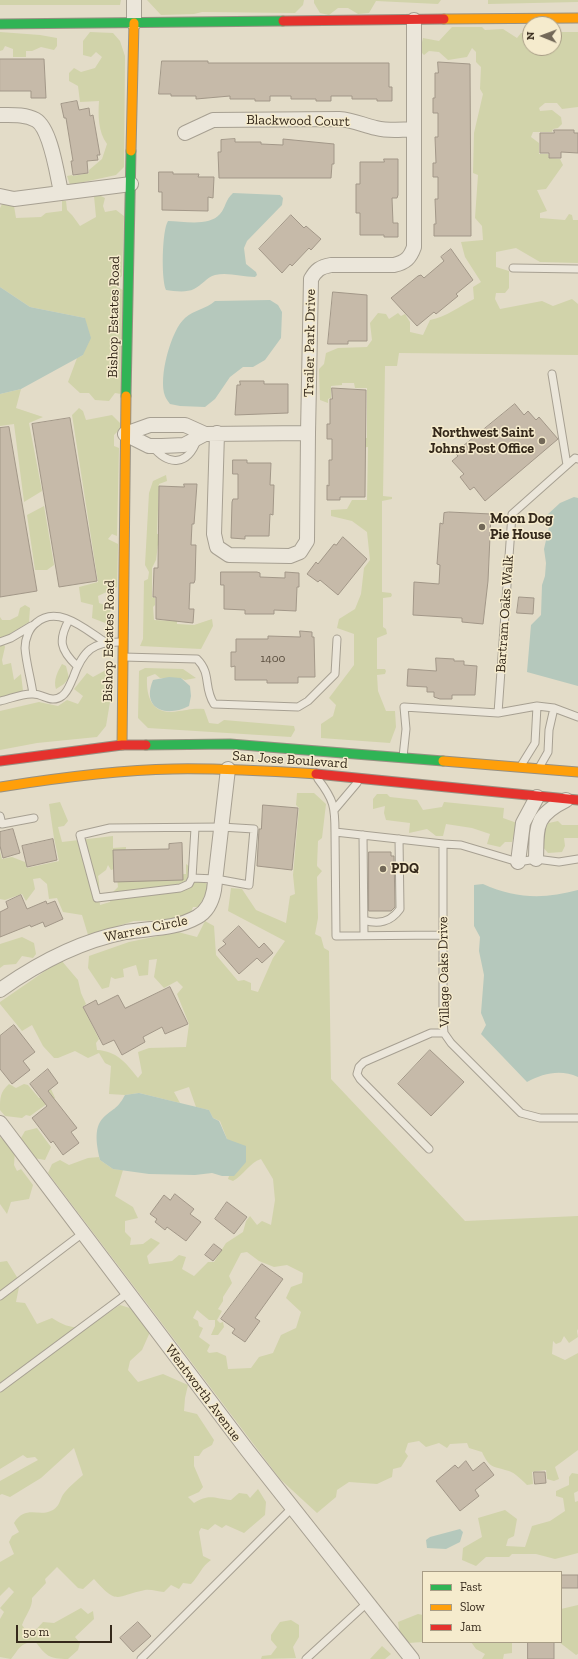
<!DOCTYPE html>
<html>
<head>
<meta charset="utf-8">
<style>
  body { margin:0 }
  #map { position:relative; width:578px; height:1659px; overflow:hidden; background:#e3dcc8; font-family:"Zilla Slab",serif }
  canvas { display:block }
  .legend { position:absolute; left:422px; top:1571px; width:140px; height:72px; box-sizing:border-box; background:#f5ebcd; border:1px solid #a89d86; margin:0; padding:5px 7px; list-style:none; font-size:12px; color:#35291b }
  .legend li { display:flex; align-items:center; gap:8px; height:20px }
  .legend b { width:20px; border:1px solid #a89d86 }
  .north { position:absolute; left:522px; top:16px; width:40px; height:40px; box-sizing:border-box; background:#f5ebcd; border:1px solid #a89d86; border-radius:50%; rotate:271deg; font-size:11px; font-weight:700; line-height:16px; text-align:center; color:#35291b }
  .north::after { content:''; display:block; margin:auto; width:14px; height:18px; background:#726858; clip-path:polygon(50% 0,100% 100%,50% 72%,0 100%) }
  .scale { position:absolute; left:16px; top:1625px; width:96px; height:18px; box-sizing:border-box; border:2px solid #35291b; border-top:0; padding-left:5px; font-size:12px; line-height:14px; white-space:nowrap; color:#35291b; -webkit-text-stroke:3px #f5ebcd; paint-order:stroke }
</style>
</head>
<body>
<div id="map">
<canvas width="578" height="1659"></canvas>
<ul class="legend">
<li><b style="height:5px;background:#30b455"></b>Fast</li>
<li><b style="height:5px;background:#ff9f0a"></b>Slow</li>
<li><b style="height:5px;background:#e5322d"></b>Jam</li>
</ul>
<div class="north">N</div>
<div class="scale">50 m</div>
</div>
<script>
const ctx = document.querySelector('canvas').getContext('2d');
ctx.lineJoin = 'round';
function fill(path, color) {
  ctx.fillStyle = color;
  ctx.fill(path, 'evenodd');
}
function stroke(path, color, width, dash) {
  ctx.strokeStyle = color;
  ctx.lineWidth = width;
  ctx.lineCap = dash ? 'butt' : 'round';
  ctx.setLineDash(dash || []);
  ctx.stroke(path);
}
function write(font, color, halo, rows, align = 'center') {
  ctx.font = font + ' "Zilla Slab",serif';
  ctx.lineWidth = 3;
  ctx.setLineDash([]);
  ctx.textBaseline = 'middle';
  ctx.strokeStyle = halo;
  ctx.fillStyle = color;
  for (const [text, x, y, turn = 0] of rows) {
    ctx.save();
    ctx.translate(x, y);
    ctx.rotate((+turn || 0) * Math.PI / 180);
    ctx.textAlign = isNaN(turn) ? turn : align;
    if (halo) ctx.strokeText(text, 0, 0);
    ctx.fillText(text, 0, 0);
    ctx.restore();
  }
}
fill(new Path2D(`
  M0,0H121L120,5H0Z
  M147,0H304L303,5L295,13L202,12L194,14L161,15Z
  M314,0H441L438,4L376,1L369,13L358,14L348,8H338L329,15L320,13L314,3Z
  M488,0H578V2L488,4Z
  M452,27H482L485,30L503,29L517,38L521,33H530V48H554V32H578V107L562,109L557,103H545L539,108L540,111L552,110L561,117L562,124L558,128L553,129L552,132H533L531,137L539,143V154H548L549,158L560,159L563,165L546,189L537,190L547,211L540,213V218L565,220L569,214L572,215L573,220H578V263L540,262L516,248L496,252V267L509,271V288L505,293H496L495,299L500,309L542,301L553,306L572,299L578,304V355L399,353L397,366H385L383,496L392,497V499L382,501V592L391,593L392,595L391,597L383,598V627L386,629L387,634L377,638V669H385L386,671L385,674L377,675L378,691L386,711H395L396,727L390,743L321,738V724L333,716L336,705L329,698L354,665V634L337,628L339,619L355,609L361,594L364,568L370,560L367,532L352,521L331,516V510L347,509L352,500H367L368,447L358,448L350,437L367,438V388H355L354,383H342V385L331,386V398L328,399V403L320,400L319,369L324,364L326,353L338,348L367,347L372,340L370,323L378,313L386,314L389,319L398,313L401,316L405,314L410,322V332L423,335L430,320C446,317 460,306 474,299L473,287L481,282L465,257L461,242L483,240L482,226L475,218L478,175L473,173L474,133L483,94L480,89L481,67L476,62V52L472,48L467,57L448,60L439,52L429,51L424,55L420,51L423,38L439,41Z
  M0,32L40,35L57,38V46L54,50L41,47L32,51H26V57H13V49L5,46L3,50L0,51Z
  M90,32L113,33L120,41L125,56L124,167L116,175L70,185L67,176L72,175L73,176L89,173V170L102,159L107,144C98,132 98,115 99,101L80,102L78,86L69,81V73L74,68L81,72L95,68L102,57L96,52L91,57L83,55V41Z
  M99,195L105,198L103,206L105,212L116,210L124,216L122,276L116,281L117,287L123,290L121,394L115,393L109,401L95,400L89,393H80L68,382L77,358L83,355L85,318L30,307L0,287V208L2,204L14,206L16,218L41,217L46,213L62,211V201H66L67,210L72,215L80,226L96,217L94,196Z
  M21,389L16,408L43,417L29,423L42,491L24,502L14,424L0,426V394Z
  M79,408L83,411L86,420L112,415L120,423V429L114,435V446L119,448L117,536L112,534L108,539L118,544L117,587L98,596L99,603L111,607L108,624L92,618L93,605L81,602L79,587L98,582L72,415Z
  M166,475L167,481L159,484L157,534H169L167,545H158L156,560L152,568V597L155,598V605L153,607L154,620L177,621V624L194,625L212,619L213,626L201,649L140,646L143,639L144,581L148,579L149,572L145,565L149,493L153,481Z
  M44,506L54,565L47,570H35L27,515Z
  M25,605L30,608L29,622L5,637L0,638V617L2,620H10L18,616L20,608Z
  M4,644L5,647L2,660L3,665L11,663L14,680L21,674L23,691L0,698V646Z
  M62,664L66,666L69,678L64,684L56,689C53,680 58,671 62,664Z
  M145,668L183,669L196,678L185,680L181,678H160L155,674L147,677C146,699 153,716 179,711C190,710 191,708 204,709L209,723L218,724L224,720L294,726L295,730L291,737L148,728L138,718L139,671Z
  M106,670L112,690L106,726L97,737L37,743L0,750V711L39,702L58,706L67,700L78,704L83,696L74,689L87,673L93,677Z
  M297,793H314L326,804L322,838L318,841L317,866L322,871L317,877L318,918L315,934L321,937L324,948L329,951L331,1079L465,1221L578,1216V1329L577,1331L578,1337L569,1343L564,1336L561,1342L556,1344L553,1341L552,1354L565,1360L578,1353V1450L555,1467L559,1479L554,1481L547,1479L546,1470L532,1472L533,1484L527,1485C522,1480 515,1473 509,1471C493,1466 490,1469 482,1452L469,1448L467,1443L450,1444L447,1448L439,1443L426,1447L419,1441L408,1443L405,1452L408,1456L401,1467L393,1469L392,1477L377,1484L349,1482L337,1490L336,1497L317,1513L280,1479L48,1173L52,1164L60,1160L69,1165L88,1158L99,1157L100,1160L113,1169L123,1170L115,1196L133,1207L138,1218L125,1221V1232L131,1238L130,1245L143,1244L151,1238L160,1243L147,1256L149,1264L172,1261L179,1255L186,1257L182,1269L194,1276L208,1262H214L226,1243L243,1232L246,1221L250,1216L257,1225L262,1221L271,1225L275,1200L273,1179L261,1159C249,1163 244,1175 233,1181L228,1179L229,1176H234L227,1139L220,1121L213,1118L209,1110L196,1107L189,1087L174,1092L180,1103L139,1093L125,1095L109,1094L111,1066L105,1063L99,1053L88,1058L75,1051L58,1058H54L43,1046L32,1025L22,1031L0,1004V1002L61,960L78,980L81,993L86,1004L83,1007L99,1039L96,1043L97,1050C117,1051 126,1063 138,1078L142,1073L138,1052L149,1048L186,1047L189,1024L177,994L183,987L177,981L164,988L154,977L157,959L149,960L148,975L139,976L136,965L123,969L124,977L115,979L111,977L109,987L102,989L88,968L89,956L129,942L178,932L197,937L205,921L214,926L216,955L238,981L244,980L251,983V990L258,992L273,958L285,941L228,911L231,888L242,889L256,910L286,923L290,896L295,894L293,875L299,808L296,805ZM247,1252L259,1261L274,1267L287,1265L303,1273L302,1283L291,1287L286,1298L301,1312L296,1328L281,1335L273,1353L259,1357L251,1368L228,1369L226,1356L217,1352L209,1353L207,1351L210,1345L199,1337L203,1328L199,1326L198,1321L193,1318L197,1310L209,1320H215V1326L211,1335H218L224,1327L223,1322L220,1323L217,1320L222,1311L218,1309L223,1301V1297L232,1283L229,1276L241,1253Z
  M377,794H387L390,797L417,800L423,810L442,807L444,802L504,808L503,818L517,823L512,842H505L500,847L487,844L490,834L472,828L446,824L443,836H436L427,829L409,833L410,823L386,820L384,813L385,806L373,809V799Z
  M60,802L68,821L64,826L58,827L62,842L113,836V848L126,847L125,866L111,870L108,865L106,870L98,876C100,886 99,895 100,905L110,902L111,894L118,887L117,878C129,882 141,884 151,875L186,874V864L190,867V876L203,879L209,887L199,907H193L190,915L177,920L134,921L88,935L82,915L63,912L57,898L49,899L47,884L40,878L33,879L35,889L26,901L22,894L5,900L0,899V851L2,859L12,857L25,862L27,868L59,861L54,838L49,804Z
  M558,821L562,825H578V838H564L565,846L562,852L548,853L542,846L544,824Z
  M22,937L34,943L36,954L33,958L22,956L16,964L4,965L0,968V944Z
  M9,1084L16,1088L24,1084L28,1085L39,1098L51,1089L55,1098L30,1116L26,1115L22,1118L5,1116L0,1110C0,1098 0,1092 9,1084Z
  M37,1128L51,1147L45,1160L34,1158L21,1138L25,1131Z
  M0,1137L15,1151L14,1165L17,1171L21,1169L33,1185L29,1199L11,1202L7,1214L0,1204Z
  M7,1261L20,1282L16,1302L25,1303L37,1324L52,1318C82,1338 94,1322 120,1305L133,1309L150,1332L142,1350L130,1361L128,1370L138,1382L163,1374L188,1385L185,1398L184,1411L197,1414L214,1440L212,1445L203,1450L199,1456H194V1466L203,1487L199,1492L188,1497L194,1503C210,1493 215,1499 231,1500L239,1493L247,1494L250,1498L258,1489L266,1502L265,1515L244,1533L226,1525L222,1528L215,1524L208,1530L201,1528L199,1532L203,1556L211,1560C201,1567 199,1576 191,1584L183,1583L179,1589L171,1585L164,1592C158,1592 151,1589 145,1590C115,1596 118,1606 94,1579L83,1589L78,1588L57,1567L45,1579L46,1583L32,1598C33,1607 25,1616 22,1625L27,1632L32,1634L43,1622L54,1623L81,1608L88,1614L93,1611L94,1619L75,1637L80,1643L78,1650L68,1659C49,1659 46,1656 35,1641C19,1644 20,1648 11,1659L0,1657V1619L4,1612L0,1608L14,1592L9,1587L0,1596V1562L14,1554L9,1542L12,1536L19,1532L14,1523C26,1504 39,1518 53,1510C61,1505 59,1499 65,1492C70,1486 77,1480 83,1475L74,1448L41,1478L10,1497L2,1494L0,1495V1481L38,1460L35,1457L27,1458L23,1455L0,1469V1262Z
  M572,1473L578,1474V1491L574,1493L575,1502L578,1501V1553L555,1559L536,1554H512L509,1557H486L476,1566L462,1560L463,1548L482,1537L478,1518L505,1510L517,1519L514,1536L508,1539L506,1546L525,1547L532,1526L550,1521L565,1511L563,1498L556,1496V1491L569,1485V1477Z
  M578,1605V1654L576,1655L559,1642H561V1609Z
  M418,1614L423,1615V1642L408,1643L400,1636L398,1622Z
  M291,1620L299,1625V1637L293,1647L296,1658L261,1659L262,1656L271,1655L277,1647L271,1640V1635L280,1622Z
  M471,1642H512V1653L504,1654L503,1659H482L485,1654L476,1649Z
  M382,1646L391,1654L385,1659H370Z`), '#d1d3aa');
fill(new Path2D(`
  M233,193L280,195L283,198L282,205L247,241L244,248L246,264L256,272L257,275L255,277C242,277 228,272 215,275C207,277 201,286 194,289C186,293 174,291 166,290C161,279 162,230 168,221C183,221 209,227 220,214C226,207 225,200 233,193Z
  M0,287L30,307L85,318L91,338L83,355L21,389L0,394Z
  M270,300L278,305L282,312L281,338L265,360L253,367H243L230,377L215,399L205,407L180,406L170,404C168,401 166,399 165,396C158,378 171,330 185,318C194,310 206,309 215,301Z
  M574,497L578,498V686L527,672L531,625L541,615L542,585L545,576L546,563L544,549L549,527L547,515L560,503Z
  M169,677L181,678L190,686L191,696L189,706C166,718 141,709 153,680Z
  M483,884C516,899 545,899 578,890V1077C561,1069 543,1073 527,1082L481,1034L486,1025L481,1013L484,975L479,951L480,937L474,926V885Z
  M139,1093L209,1110L213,1118L219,1121L227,1139L246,1146V1162L234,1176H222L212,1173L195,1175L149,1174L113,1169L100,1160C97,1147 93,1128 103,1118C113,1108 117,1110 125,1095Z
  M460,1529L463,1532L460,1542L446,1549L427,1548L426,1540L430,1537Z`), '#b5c8bc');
const building = new Path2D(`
  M0,59H44L46,98H31V91H0Z
  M162,61H208V63H389V87H392V101H377V99H352V96H331V101H316V99H291V96H270V101H255V99H230V96L196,99V96H171V94H159Z
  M438,62L470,64L471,236H434V224H436L435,199H438V177H433V163H436L435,137H438V113H433V98H435V73H438Z
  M77,101L79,110L89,108L90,116L93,115L100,155H97L98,160L87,161L88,173L73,175L71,161H73L66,118H64L61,104Z
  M554,130H574V133H578V153L561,152V158H549V153H540V133H554Z
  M235,139V142H261V144L283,145V139L334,144V164H332L331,178H219L218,152H221V140Z
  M384,159H398V195L397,198H392L393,223H398V237H384V235H360V213H356V184H360V162H384Z
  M159,172H173V174H199L198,177H214L213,198L208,197V211L162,210V192H159Z
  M291,215L304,228L306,226L321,239L311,250L309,248L292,266L290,264L282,273L259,249Z
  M451,249L473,280L456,294L458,296L436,314L434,312L417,326L391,298L418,276L421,275L424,278L444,261L441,257Z
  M333,292L367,295V341H348V344H328Z
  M240,381H264V384H288V413L235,415L237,385H240Z
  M332,388L366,390L365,497H340V500H327V485L329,486V460H332V439H327V424H330V399H332Z
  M515,404L524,415L528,411L536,420L539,417L558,439L485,501L474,487L470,490L460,477L464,474L452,461L458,456L455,453Z
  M70,418L97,581L59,587L32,424Z
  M9,427L37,591L0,597V428Z
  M233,460H247V463H271L270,485H274L273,515L270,514L269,536H245V539L231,538L232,502L233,499H238V474H233Z
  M184,484H197L194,524H192L191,545H196L195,580L194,583H190L189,609H194L193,623L156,619V597H153L154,568H158L159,486L184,487Z
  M449,512L491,514L488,581L483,624L462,622V618L413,615L414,582L439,584L440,565L437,564L440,523L443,524L444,513Z
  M343,537L367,559L338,595L320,580L318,582L307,574L316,562L318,564L334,544L336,545Z
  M221,572H257L260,573V577L285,578V572L299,573V587H297L296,611L274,610V614H245V610L224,609V585H221Z
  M519,597L534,598L533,614L517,613Z
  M300,631L312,632V637H314L315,677H298V683H267V680H235V666L231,667V652H236V639H268V636L300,637Z
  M436,658L454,659V661H464V665L477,666L475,695H452V699H440L434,697V692H427V687L407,686L408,669L436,671Z
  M263,805L298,808L292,870L257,866L259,829H261Z
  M13,829L20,853L3,858L0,846V832Z
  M53,839L57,860L27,867L22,846Z
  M182,843L183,880L114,882L113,850L169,849V844Z
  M369,852H391V856H394L395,907L391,911H369Z
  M21,895L27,909L46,901L47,904L55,901L63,919L45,927L43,922L31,927L30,925L0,937V912L8,908L6,902Z
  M239,926L259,948L264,943L273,953L262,963L257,958L239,974L218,950L226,944L223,941Z
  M170,987L188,1024L165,1034L162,1027L143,1037L145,1042L122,1055L114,1040L103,1045L83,1007L96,1000L98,1005L118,995L125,1008Z
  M14,1025L35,1052L23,1061L30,1070L12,1084L0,1069V1036Z
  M430,1050L464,1082L431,1116L398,1084Z
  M48,1069L58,1083L48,1091L77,1128L71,1132L79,1143L63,1155L53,1141L51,1143L32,1118L47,1106L30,1084Z
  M175,1194L194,1209L190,1214L201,1222L186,1241L167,1227L165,1230L155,1222L157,1219L150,1214L164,1195L170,1200Z
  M227,1202L247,1217L234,1234L215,1219Z
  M214,1244L222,1250L213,1261L205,1255Z
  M262,1264L283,1279L255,1318L260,1321L245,1342L232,1333L235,1329L221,1319Z
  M466,1461L473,1471L484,1462L494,1475L475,1490L479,1496L460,1511L436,1481L455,1465L458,1468Z
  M534,1472H545L546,1483L535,1484Z
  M561,1575H578V1588H561Z
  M138,1622L151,1636L133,1652L120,1638Z
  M528,1642H554V1659H528Z`);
fill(building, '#c6baa9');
stroke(building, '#a29788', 1);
const lane = new Path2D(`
  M513,268L578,269
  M552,374L567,465
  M152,446C169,467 188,465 197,440
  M578,459L575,458L512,514L498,713L537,706L554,708L578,717
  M69,620C58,640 60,650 77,666
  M0,642L11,638L31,626
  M123,657L197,659C212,674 203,687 214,704L298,707L308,701L335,674L337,639
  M33,694C31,679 26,663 25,648C25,639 29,628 36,623C58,604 86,630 105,642
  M0,701C10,699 23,693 33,694C44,694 51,704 62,696C68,692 70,684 73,678C83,650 93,641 123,642
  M403,757L406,729L404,707L498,713
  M522,764L535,743L537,706
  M540,766L548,752L549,730L554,708
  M318,779C334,800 335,807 335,832
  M335,809L357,783
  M0,816L2,824L34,818
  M363,835L364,935
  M578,859L559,862L536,859L518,862L461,845L443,844V1020L444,1033L451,1043L521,1113L540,1118H578
  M192,878L216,879L249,885L254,829L221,827L110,828L80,835L97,898L180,888L189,884L192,878L195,828
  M364,920C378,925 391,922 400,909L399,839
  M443,935L336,936L335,832L443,844
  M429,1149L360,1079L357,1074L359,1067L364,1062L431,1033H444
  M0,1296L83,1233
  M0,1388L128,1293
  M141,1659L292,1508
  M306,1659L367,1603`);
const street = new Path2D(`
  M134,23V0
  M0,115C12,115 25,114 36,120C51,129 57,175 61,192
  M185,133L213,120L339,119C353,120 363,125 376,128C388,131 401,130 414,129
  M0,196L14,199L131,184
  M217,433L214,534L217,547L229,555L290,556L300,552L307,541L308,433
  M125,434L149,446H162L184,445L205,434L308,433L311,279C316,270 320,267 331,265H394C406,262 410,258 414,247V20
  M125,434L150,425H185L205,434
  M536,859C537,826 534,816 566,800
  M518,862L523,823L537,797
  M0,990C38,963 80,941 126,932C150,928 176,929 197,917C208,911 212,901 214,890L228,769
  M0,1123L247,1450L412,1659`);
const fast = new Path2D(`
  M0,24L283,21
  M126,396L131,151
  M146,745L230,744L443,761`);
const slow = new Path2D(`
  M444,19L578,18
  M131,151L134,23
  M122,745L126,396
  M443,761L578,772
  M0,787C57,778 115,770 173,769C221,768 268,771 316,774`);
const jam = new Path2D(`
  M283,21L444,19
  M0,761L122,745H146
  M316,774L578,800`);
stroke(lane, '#a7a092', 9);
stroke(street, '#a7a092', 16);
stroke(fast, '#979082', 11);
stroke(slow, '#979082', 11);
stroke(jam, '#979082', 11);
stroke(lane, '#ebe6da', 7);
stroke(street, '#ebe6da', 14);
stroke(fast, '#30b455', 9);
stroke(slow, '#ff9f0a', 9);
stroke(jam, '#e5322d', 9);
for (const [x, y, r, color] of [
  [542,441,4,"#726858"],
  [482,527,4,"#726858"],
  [383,869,4,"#726858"]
]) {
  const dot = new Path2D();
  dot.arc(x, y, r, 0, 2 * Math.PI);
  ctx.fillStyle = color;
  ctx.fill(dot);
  stroke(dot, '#f5ebcd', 1.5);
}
write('12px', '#594d3e', null, [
  ["1400",273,659]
]);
write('14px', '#35291b', '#f5ebcd', [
  ["Blackwood Court",298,121,1],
  ["Bishop Estates Road",114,317,-89],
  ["Trailer Park Drive",310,343,-89],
  ["Bartram Oaks Walk",505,614,-86],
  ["Bishop Estates Road",109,641,-89],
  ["San Jose Boulevard",290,760,4],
  ["Warren Circle",146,929,-12],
  ["Village Oaks Drive",444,972,-91],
  ["Wentworth Avenue",203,1393,53]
]);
write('bold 14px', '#35291b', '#f5ebcd', [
  ["Northwest Saint",534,433,"right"],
  ["Johns Post Office",534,449,"right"],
  ["Moon Dog",490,519],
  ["Pie House",490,535],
  ["PDQ",391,869]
], 'left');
</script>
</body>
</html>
